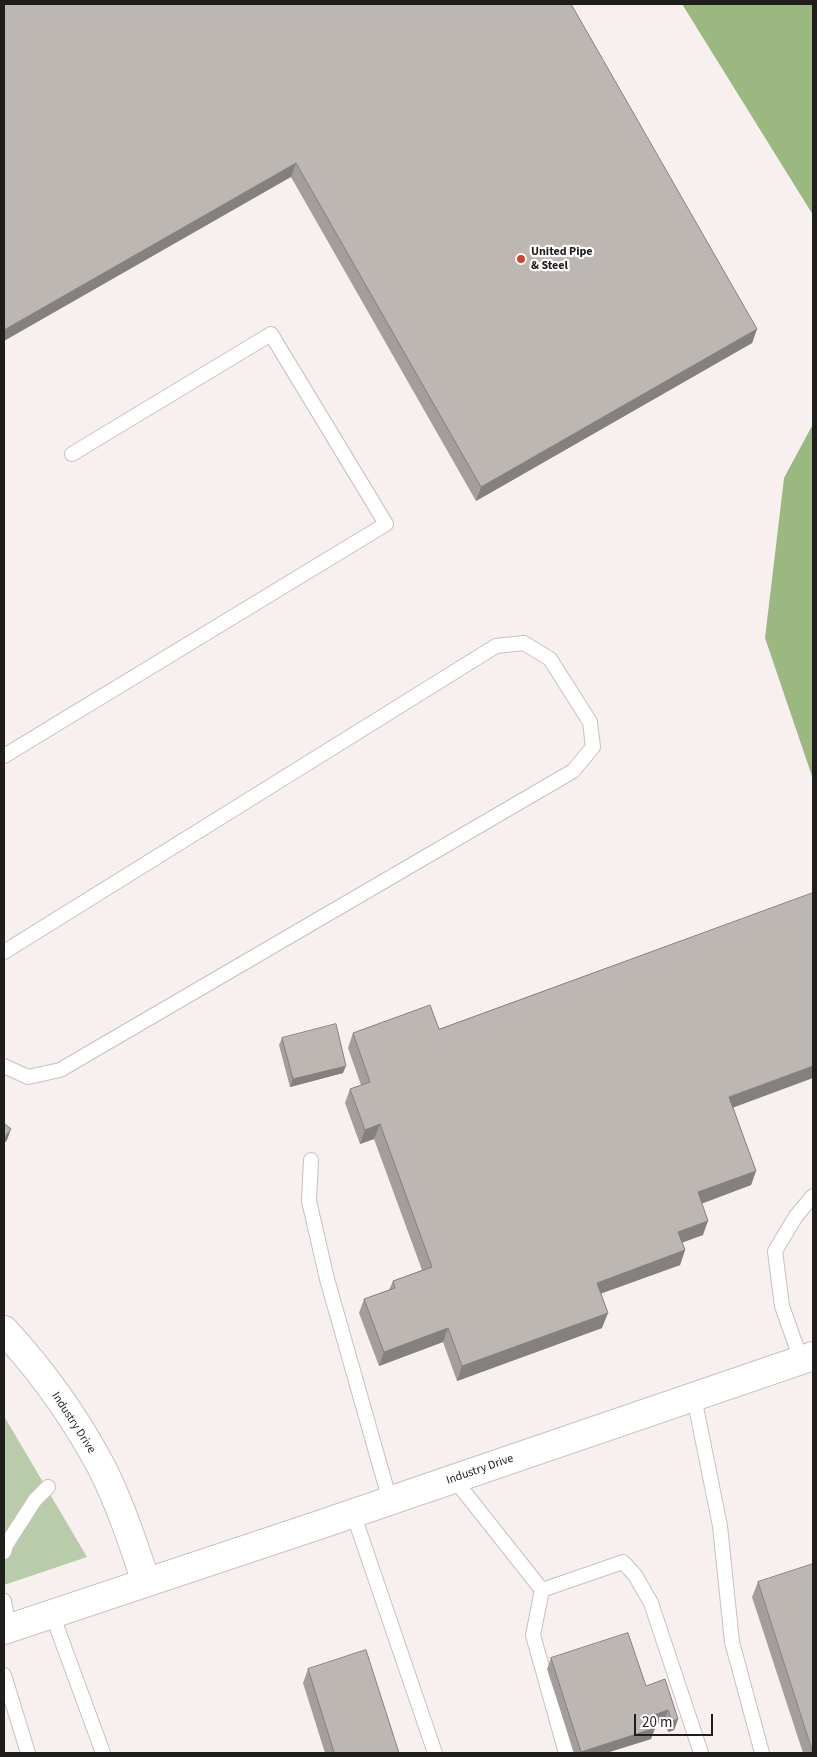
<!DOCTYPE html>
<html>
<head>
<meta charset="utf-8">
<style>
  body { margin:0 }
  #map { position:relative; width:817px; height:1757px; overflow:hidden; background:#f7f0ee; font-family:"Source Sans 3",sans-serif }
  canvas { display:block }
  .frame { position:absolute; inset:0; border:5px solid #201d1d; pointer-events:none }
  .scale { position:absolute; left:634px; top:1714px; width:79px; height:22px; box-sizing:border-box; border:2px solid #201d1d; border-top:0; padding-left:6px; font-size:15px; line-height:18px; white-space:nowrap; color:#201d1d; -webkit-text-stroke:4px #fff; paint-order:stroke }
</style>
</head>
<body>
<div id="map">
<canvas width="817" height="1757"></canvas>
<div class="frame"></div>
<div class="scale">20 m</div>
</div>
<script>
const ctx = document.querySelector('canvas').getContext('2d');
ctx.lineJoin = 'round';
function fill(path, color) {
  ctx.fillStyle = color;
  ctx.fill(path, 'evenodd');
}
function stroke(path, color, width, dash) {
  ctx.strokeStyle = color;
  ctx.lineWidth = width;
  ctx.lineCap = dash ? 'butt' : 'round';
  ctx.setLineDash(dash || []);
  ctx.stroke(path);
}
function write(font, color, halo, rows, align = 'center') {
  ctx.font = font + ' "Source Sans 3",sans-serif';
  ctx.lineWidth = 4.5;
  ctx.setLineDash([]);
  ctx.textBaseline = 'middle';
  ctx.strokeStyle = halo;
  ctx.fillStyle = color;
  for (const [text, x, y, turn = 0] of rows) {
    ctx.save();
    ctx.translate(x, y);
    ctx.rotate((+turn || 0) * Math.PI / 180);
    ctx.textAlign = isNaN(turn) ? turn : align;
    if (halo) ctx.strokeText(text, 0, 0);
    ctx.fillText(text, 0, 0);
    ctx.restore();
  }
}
fill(new Path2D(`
  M4,1416L87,1557L4,1585Z`), '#b9cca9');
fill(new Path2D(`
  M682,4H813V215Z
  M813,424V779L765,638L784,478Z`), '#9bb881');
const service = new Path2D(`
  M4,756L386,524L271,334L72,454
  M4,952L496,646L524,643L550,659L590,722L593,747L573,771L60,1070L28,1077L4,1066
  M311,1160L309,1201L327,1279L390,1501
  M801,1360L782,1306L775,1251L796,1216L813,1196
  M694,1397L720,1526L732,1642L762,1753
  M454,1479L542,1590
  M353,1513L435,1753
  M4,1552L6,1545L35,1500L48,1487
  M542,1590L623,1562L635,1575L651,1603L701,1753
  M542,1590L533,1635L566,1753
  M4,1601L9,1628
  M52,1614L103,1753
  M4,1675L28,1753`);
const minor = new Path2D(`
  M4,1330C41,1370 76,1419 102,1468C120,1504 133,1543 146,1582`);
const tertiary = new Path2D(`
  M4,1630L319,1525L813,1356`);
stroke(service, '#c7c1bf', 16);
stroke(minor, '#c7c1bf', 30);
stroke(tertiary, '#c7c1bf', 30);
stroke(service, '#fff', 14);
stroke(minor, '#fff', 28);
stroke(tertiary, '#fff', 28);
fill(new Path2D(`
  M4,4L757,329L752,343L476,501L291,177Z
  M439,1029L733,1107L756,1171L751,1185L702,1203L703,1235L682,1242L685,1250L680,1265L600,1294L602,1328L457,1381L443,1342L379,1366L359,1313L364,1299L389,1290L393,1281L422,1270L374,1139L360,1144L345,1103L350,1089L361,1085L348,1048L353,1033Z
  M282,1038L343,1073L290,1087L279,1045Z
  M758,1582L813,1753H803L752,1597Z
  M551,1658L646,1686L678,1719L674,1730L668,1732L664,1721L654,1725L655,1728L651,1739L606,1753H574L547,1669Z
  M308,1669L399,1753H325L303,1683Z`), '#a39d9b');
fill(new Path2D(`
  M296,163L291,177L4,341V330Z
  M757,329L752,343L476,501L481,487Z
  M346,1066L343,1073L290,1087L293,1079Z
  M813,1066V1078L724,1111L729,1097Z
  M380,1124L374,1139L360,1144L365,1130Z
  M11,1129L7,1140L4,1144V1138Z
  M756,1171L751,1185L693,1207L698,1192Z
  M708,1221L703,1235L673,1246L678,1232Z
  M685,1250L680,1265L591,1297L597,1283Z
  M608,1313L602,1328L457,1381L462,1366Z
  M448,1328L443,1342L379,1366L384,1352Z
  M668,1710L664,1721L647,1727L651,1716Z
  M678,1719L674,1730L668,1732L672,1721Z
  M655,1728L651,1739L606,1753H581V1752Z`), '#84807e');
const building = new Path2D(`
  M4,4H571L757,329L481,487L296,163L4,330Z
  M813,893V1066L729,1097L756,1171L698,1192L708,1221L678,1232L685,1250L597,1283L608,1313L462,1366L448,1328L384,1352L364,1299L395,1288L393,1281L432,1267L380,1124L365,1130L350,1089L370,1082L353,1033L430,1005L439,1029Z
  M336,1024L346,1066L293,1079L282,1038Z
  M4,1123L11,1129L4,1138Z
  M813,1564V1753L758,1582Z
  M628,1633L646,1686L665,1679L678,1719L672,1721L668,1710L651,1716L655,1728L581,1752L551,1658Z
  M366,1650L399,1753H332L334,1752L308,1669Z`);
fill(building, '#bdb7b4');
stroke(building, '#84807e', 1);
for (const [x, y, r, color] of [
  [521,259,5,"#d1452e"]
]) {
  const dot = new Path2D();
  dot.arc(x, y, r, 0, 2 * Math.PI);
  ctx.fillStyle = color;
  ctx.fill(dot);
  stroke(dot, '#fff', 2);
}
write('bold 12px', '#201d1d', '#fff', [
  ["United Pipe",531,252],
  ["& Steel",531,266]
], 'left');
write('12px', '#201d1d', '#fff', [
  ["Industry Drive",73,1423,57],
  ["Industry Drive",480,1470,-19]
]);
</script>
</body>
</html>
